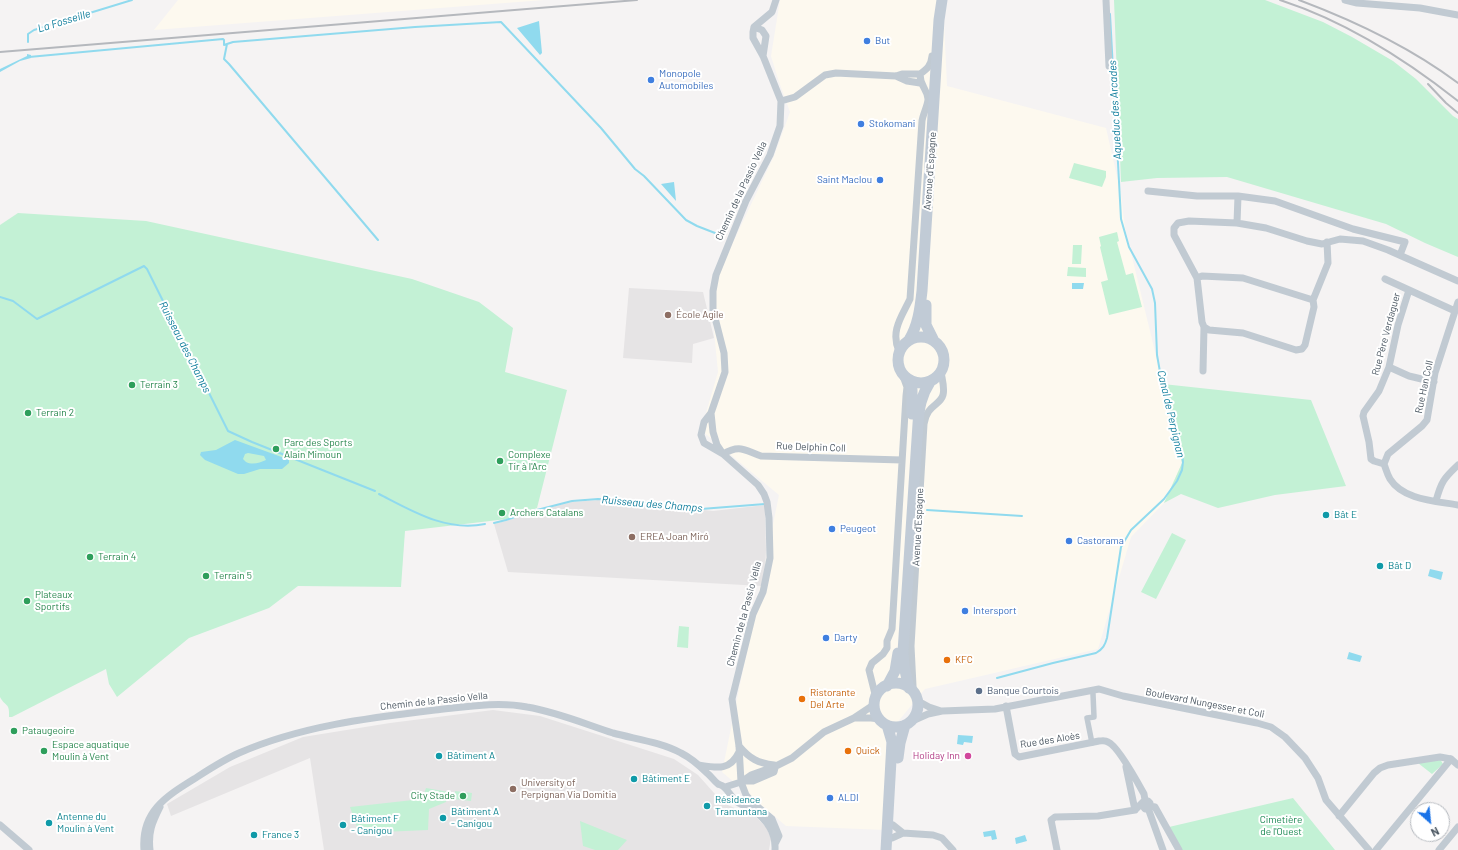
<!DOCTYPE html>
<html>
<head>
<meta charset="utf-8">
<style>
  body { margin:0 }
  #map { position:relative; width:1458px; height:850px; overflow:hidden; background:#f5f3f3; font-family:Barlow,sans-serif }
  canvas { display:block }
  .north { position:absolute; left:1410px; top:802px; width:40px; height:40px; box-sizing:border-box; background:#fff; border:1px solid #b7bbc0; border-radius:50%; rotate:153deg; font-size:11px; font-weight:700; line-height:16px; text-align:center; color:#4a5661 }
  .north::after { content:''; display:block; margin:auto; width:14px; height:18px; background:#1a73e8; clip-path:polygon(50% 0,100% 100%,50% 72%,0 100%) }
</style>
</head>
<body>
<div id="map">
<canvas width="1458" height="850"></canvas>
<div class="north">N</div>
</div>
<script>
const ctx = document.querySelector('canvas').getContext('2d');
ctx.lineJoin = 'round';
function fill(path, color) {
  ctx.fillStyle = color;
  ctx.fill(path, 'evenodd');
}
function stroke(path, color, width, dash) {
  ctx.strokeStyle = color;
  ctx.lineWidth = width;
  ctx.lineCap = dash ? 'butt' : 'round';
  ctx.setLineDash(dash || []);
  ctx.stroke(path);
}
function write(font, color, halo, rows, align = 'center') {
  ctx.font = font + ' Barlow,sans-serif';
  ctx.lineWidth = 4;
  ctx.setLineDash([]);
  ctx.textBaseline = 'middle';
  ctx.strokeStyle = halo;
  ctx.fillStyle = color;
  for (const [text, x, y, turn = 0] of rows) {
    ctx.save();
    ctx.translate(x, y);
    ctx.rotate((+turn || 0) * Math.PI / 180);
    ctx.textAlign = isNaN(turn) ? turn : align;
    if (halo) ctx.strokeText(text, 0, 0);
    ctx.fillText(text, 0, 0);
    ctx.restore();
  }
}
fill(new Path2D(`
  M178,0H544L154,30Z
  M780,0H943L947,86L1106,128L1121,194L1125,228L1182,463L1164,503L1131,537L1098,649L925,689L886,736V830L786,826L722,772L779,495L701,430L718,372L710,291L774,156L790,112L778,79L771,56Z`), '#fdf9ef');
fill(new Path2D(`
  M629,288L703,292L714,338L693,344L692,363L623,358Z
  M598,500L619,501L713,511L765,505L766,550L765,574L762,586L508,572L494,524L506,521L535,511L572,502Z
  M493,710L540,716L674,759L698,775L723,803L756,817L766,827L771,838L769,850H324L310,758L171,816L167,804L230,767L303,737L390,723Z`), '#e6e4e5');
fill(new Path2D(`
  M1114,0H1265L1323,22L1352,37L1393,61L1416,79L1453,116L1458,119V257L1425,243L1386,224L1227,177L1157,178L1121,182Z
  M1074,163L1106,171V177L1102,187L1069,178Z
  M18,213L146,221L412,279L479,302L513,328L505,372L567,390L537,508L507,519L405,531L401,587L298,586L269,608L189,638L117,697L109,684L106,669L12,717H9C10,702 5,707 0,697V225Z
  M1117,232L1119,241L1117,242L1126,275L1133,273L1142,307L1109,315L1101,282L1108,280L1100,247L1101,246L1099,237Z
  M1073,245H1082L1081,264H1072Z
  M1068,267L1086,268V277L1067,276Z
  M1163,384L1311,400L1346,486L1275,495L1218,508L1181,494L1164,503L1182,463Z
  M1172,533L1186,540L1156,599L1141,592Z
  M679,626L689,627L688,648L677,647Z
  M1440,759L1443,764L1432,774L1418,763Z
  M426,788L449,792L446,802L429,809L428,830L359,833L350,807L422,799Z
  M455,791L472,793L471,801L454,799Z
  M1293,798L1335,850H1181L1169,827Z
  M580,821L627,840L618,850H595L583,846Z`), '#c3f1d5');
fill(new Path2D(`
  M539,21L542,53L540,55L517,28Z
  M27,54L31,55V58L20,61L0,72V69L27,56Z
  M674,182L676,201L661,184Z
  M1072,283H1084L1083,289H1072Z
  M235,440L287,459L289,460V463L282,469H260L244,474H238L205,460L200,455L201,452L216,450ZM248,453L264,456L266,460C260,463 252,465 246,462L243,459L245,454Z
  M1430,569L1443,572L1441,580L1428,576Z
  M1349,652L1362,656L1360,662L1347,659Z
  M958,735L973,736L972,743L964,742L963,745L957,744Z
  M995,830L997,839L992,840L991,836L984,837L983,832Z
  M1025,835L1027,841L1016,844L1015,838Z`), '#90daee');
stroke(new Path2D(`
  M28,42V34L34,30L132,0
  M227,44L233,42L415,27L501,22L601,128L635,169L644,176L686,220L697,226L715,233
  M227,44L224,59L229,64L378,240
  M29,57L223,39L224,40V45L227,44
  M0,297L13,301L37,319L144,266L147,269L228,431L252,442L375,491
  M379,494C412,511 446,532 485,524
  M927,510L1022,516
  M494,523L506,520L533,511L572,501L598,499L619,500L701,509L765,504
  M997,678L1053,663L1096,653C1103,649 1105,645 1107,638L1121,547L1131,530L1164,499L1177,481L1182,470L1183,462L1182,452L1166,403L1162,383L1157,355L1155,303L1152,289L1129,247L1121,219L1110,14`), '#90daee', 2);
stroke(new Path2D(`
  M1092,743L1087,718L1094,717L1093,694`), '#c1cad2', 5.5);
stroke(new Path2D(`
  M1106,0L1109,66
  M1345,0L1357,3L1420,8L1458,15
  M754,27L762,30L766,36L763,56
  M920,74C927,69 931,66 932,56
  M896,76L907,81L920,83
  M781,101L795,97L825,75L836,73L896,76L902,74H920
  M1148,191L1197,196H1238L1275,201L1353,229L1405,242L1400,255
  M1237,223L1238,196
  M1197,278L1202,276L1243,278L1313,300
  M1385,279L1455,311
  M1458,302L1435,373L1427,420L1422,426L1388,454L1384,464C1386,469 1387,474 1390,479C1403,500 1436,501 1458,505
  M1204,327L1209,330L1243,333L1296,350L1302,349L1305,345L1314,307L1313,300L1328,263L1327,242
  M899,351C890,331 902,316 910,299L922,121C923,114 928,105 928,99C927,88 920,87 920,74
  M1389,367L1409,376L1434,382
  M1203,371L1204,327L1202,322L1197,278L1174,235V228L1178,223L1189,221L1237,223L1266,228L1307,241L1322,244L1340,239L1363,241L1388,250L1458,281
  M711,413L704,422L701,435L704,443L723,454C740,444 744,450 761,456L902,460
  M1384,464L1374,461L1371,459L1369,442L1363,416L1364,412L1379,391L1389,367L1398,325L1409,290
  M1436,501C1441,482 1444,478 1458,465
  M913,686L911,646L924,424C927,404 940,406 943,395C945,388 942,379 941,372
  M876,698L869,670L872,663L883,654L887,648V641L892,629L906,396L907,387L903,376
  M918,701L929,707L941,711
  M1006,706L1015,754L1019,757L1099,741C1102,741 1105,740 1108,742C1118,746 1138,783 1144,794L1145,800
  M854,718H871L880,719
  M910,722L928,714L942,711L995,709L1099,689L1123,696L1257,723L1271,727L1285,737L1305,758L1318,778L1326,800L1369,850
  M739,746C750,759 758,763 774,765
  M699,765C717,768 730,771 739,752
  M1126,767L1135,810
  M742,781H753L774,772L775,768
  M725,787L741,782L751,775L776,766L792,758L824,732L854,718L875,704
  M1150,806L1155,807L1179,850
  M1148,808L1163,850
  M1339,816L1374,773L1380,768L1388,765L1440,757L1451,759L1458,765
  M0,825L29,850
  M903,833L933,835L942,838L953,850
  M892,838L903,833L893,825
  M775,844L779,836L772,819L752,802L746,795L741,782L739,746L732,699L753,614L763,592L770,558L769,518L767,502L764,494L758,485L723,454L717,445L713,432L711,413L725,372L724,353L713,310V291L716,275L746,201L770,155L780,126L781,101L763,56L753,38V32L754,27L772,12L776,0
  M144,850C141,812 165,797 194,779C208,770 223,760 239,753C301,726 368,718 435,710C464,707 498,701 527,707C557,712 585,724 613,733C635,739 661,742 681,753C691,758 699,765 707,773C711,776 714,781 718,784C720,785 722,785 724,787C729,791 731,797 736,801C741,805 748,807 753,810C767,820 776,833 775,850
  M150,850C148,832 152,823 160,807
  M1057,850L1051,820L1055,817L1098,816L1135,810L1145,800L1148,801L1150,803L1148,808L1145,809L1142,805
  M1376,850L1451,759
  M1439,850L1458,827`), '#c1cad2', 7);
stroke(new Path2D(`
  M926,305V325L933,339
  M898 360a23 23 0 1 1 46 0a23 23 0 1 1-46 0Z
  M909,340C918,325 920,309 922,291L939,20L942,0
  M910,381L912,390V414
  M874 705a22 22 0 1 1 44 0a22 22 0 1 1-44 0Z
  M887,686L895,671L898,653
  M909,688L904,666L903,652L918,424C919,408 921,396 930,382
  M898,758L900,743L905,725
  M886,850L892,742L887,725`), '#c1cbd6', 11);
stroke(new Path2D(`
  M1280,0C1345,21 1405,59 1458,101
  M1299,0C1355,21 1410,47 1458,83
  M0,52L637,0
  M1428,84L1446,103L1458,113`), '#b5b8bd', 2);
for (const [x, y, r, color] of [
  [867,41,4,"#3f7fe0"],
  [651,80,4,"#3f7fe0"],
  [861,124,4,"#3f7fe0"],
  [880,180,4,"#3f7fe0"],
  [668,315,4,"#8d6e63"],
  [132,385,4,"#2e9e5b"],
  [28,413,4,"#2e9e5b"],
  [276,449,4,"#2e9e5b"],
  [500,461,4,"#2e9e5b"],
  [502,513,4,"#2e9e5b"],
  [1326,515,4,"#0f9aa8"],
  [832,529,4,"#3f7fe0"],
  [632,537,4,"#8d6e63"],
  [1069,541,4,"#3f7fe0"],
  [90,557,4,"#2e9e5b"],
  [1380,566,4,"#0f9aa8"],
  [206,576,4,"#2e9e5b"],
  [27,601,4,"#2e9e5b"],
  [965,611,4,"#3f7fe0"],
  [826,638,4,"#3f7fe0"],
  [947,660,4,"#e8710a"],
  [979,691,4,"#5c6f8a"],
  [802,699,4,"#e8710a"],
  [14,731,4,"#2e9e5b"],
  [44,751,4,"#2e9e5b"],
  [848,751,4,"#e8710a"],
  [439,756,4,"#0f9aa8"],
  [968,756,4,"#d1479c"],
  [634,779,4,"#0f9aa8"],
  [513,789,4,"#8d6e63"],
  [463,796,4,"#2e9e5b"],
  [830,798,4,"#3f7fe0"],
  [707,806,4,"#0f9aa8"],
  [443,818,4,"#0f9aa8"],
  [49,823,4,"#0f9aa8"],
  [343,825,4,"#0f9aa8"],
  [254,835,4,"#0f9aa8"]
]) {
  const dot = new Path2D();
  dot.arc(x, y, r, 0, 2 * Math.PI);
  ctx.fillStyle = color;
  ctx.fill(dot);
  stroke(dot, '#fff', 1.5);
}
write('10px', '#366cbe', '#fff', [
  ["But",875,41],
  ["Monopole",659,74],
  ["Automobiles",659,86],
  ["Stokomani",869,124],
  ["Saint Maclou",872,180,"right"],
  ["Peugeot",840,529],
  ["Castorama",1077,541],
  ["Intersport",973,611],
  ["Darty",834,638],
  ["ALDI",838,798]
], 'left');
write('10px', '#4a5661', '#fff', [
  ["Avenue d'Espagne",930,171,-86],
  ["Chemin de la Passio Vella",741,191,-65],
  ["Rue Père Verdaguer",1386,334,-75],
  ["Rue Han Coll",1424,387,-78],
  ["Rue Delphin Coll",811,447,2],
  ["Avenue d'Espagne",918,527,-87],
  ["Chemin de la Passio Vella",744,614,-75],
  ["Chemin de la Passio Vella",434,701,-6],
  ["Boulevard Nungesser et Coli",1205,703,11],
  ["Rue des Aloès",1050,740,-9]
]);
write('10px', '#785e54', '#fff', [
  ["École Agile",676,315],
  ["EREA Joan Miró",640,537],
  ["University of",521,783],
  ["Perpignan Via Domitia",521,795]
], 'left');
write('10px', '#27864d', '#fff', [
  ["Terrain 3",140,385],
  ["Terrain 2",36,413],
  ["Parc des Sports",284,443],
  ["Alain Mimoun",284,455],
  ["Complexe",508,455],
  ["Tir à l'Arc",508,467],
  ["Archers Catalans",510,513],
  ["Terrain 4",98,557],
  ["Terrain 5",214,576],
  ["Plateaux",35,595],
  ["Sportifs",35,607],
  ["Pataugeoire",22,731],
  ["Espace aquatique",52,745],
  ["Moulin à Vent",52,757],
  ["City Stade",455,796,"right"]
], 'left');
write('10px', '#0d838f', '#fff', [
  ["Bât E",1334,515],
  ["Bât D",1388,566],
  ["Bâtiment A",447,756],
  ["Bâtiment E",642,779],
  ["Résidence",715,800],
  ["Tramuntana",715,812],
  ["Bâtiment A",451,812],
  ["- Canigou",451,824],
  ["Antenne du",57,817],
  ["Moulin à Vent",57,829],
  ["Bâtiment F",351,819],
  ["- Canigou",351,831],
  ["France 3",262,835]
], 'left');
write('10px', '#c56008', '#fff', [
  ["KFC",955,660],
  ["Ristorante",810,693],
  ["Del Arte",810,705],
  ["Quick",856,751]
], 'left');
write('10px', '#4e5e75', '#fff', [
  ["Banque Courtois",987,691]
], 'left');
write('10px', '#b23c85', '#fff', [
  ["Holiday Inn",960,756]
], 'right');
write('10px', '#17864f', '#fff', [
  ["Cimetière",1281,820],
  ["de l'Ouest",1281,832]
]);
write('italic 11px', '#0c7c9b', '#fff', [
  ["La Fosseille",64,21,-17],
  ["Aqueduc des Arcades",1115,110,-93],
  ["Ruisseau des Champs",185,347,63],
  ["Canal de Perpignan",1171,414,77],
  ["Ruisseau des Champs",652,504,5]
]);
</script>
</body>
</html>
